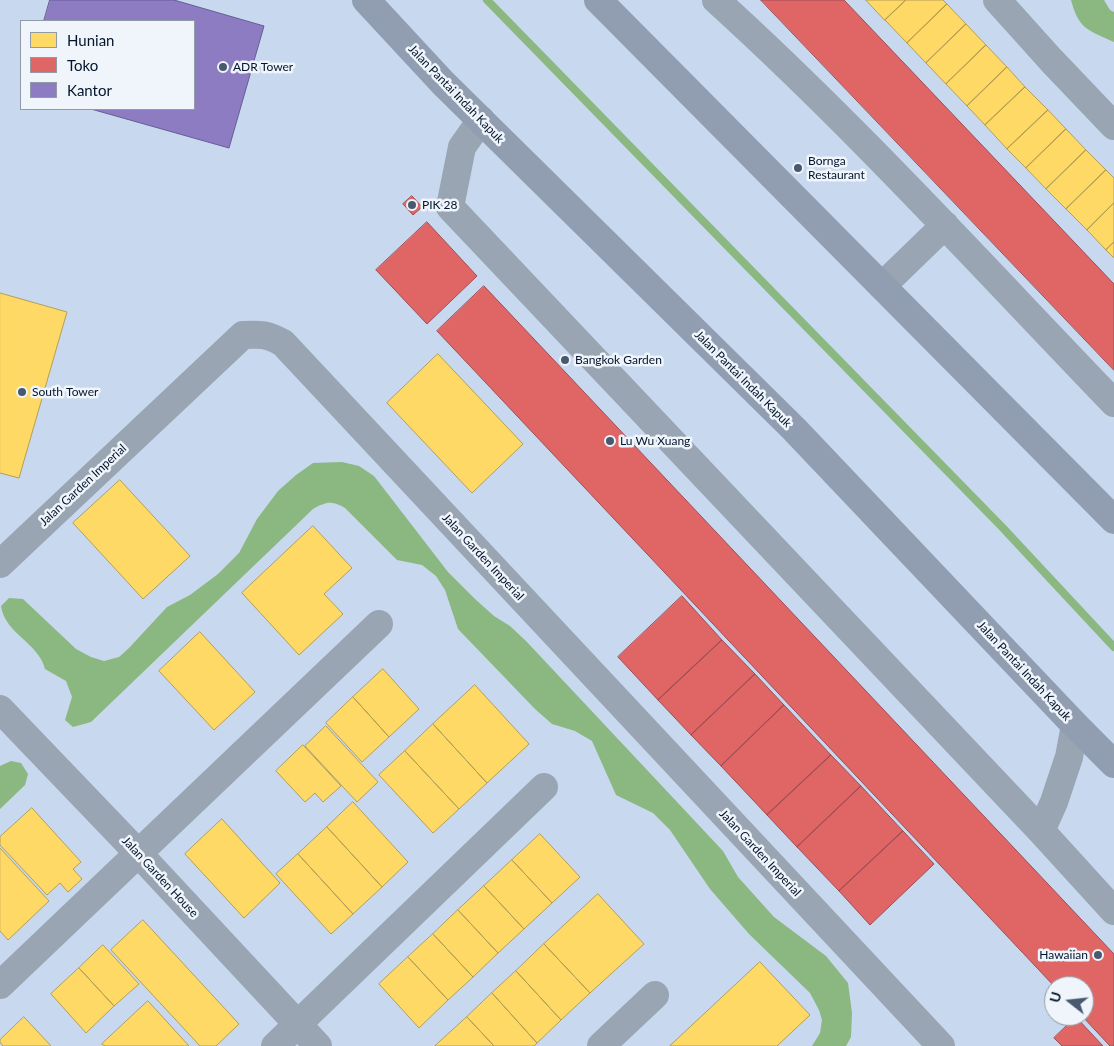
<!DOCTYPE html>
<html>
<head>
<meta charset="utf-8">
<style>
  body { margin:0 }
  #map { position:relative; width:1114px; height:1046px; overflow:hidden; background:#c8d8ee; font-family:Lato,sans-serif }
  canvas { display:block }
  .legend { position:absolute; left:20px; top:20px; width:175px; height:90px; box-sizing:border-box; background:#eff5fb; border:1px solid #919ba8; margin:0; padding:6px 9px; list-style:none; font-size:15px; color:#03142c }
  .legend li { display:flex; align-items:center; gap:10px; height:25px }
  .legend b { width:25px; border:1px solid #919ba8 }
  .north { position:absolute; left:1044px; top:976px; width:50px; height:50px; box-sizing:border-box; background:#eff5fb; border:1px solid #919ba8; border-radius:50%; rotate:286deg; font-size:14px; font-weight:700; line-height:20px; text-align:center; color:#03142c }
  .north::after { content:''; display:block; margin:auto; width:18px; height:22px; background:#485970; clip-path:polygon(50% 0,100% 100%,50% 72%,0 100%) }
</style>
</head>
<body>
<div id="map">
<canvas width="1114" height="1046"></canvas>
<ul class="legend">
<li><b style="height:14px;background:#ffd966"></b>Hunian</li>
<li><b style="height:14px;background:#e06666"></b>Toko</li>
<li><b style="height:14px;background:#8e7cc3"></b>Kantor</li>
</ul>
<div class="north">U</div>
</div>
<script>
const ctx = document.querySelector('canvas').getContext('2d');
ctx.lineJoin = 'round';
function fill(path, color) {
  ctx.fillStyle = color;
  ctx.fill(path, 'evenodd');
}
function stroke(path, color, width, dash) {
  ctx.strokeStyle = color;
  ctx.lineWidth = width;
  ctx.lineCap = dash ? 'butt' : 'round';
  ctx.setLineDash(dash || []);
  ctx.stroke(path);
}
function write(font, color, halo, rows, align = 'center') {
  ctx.font = font + ' Lato,sans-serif';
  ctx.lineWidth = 5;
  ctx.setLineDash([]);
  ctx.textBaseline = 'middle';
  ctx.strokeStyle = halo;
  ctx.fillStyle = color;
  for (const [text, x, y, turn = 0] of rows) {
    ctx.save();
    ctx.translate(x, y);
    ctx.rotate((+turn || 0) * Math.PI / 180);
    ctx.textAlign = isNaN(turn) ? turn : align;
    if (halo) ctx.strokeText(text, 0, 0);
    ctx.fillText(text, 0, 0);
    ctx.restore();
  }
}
fill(new Path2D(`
  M1071,0H1104L1110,10L1114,12V42C1088,30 1079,30 1071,0Z
  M342,462L359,466L374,476L448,572L475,599L494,616L510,626L526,641L723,851L738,877L774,917L826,956L848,983L852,1013L851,1037L846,1046H812L820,1033L822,1020L819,1010L810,993L749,934L710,889L670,830L653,813L616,795L592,741L575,731L552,724L535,709L458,629L445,590L436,576L422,565L397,560L345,508C331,500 326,502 313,509L91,722L73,727L65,720L72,697L66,681L45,669C39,643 5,634 1,606L9,598L23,599L76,649L91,657L104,661L119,657L129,648L167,607L190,595L218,574L239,553L257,519L278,491L296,475L313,463Z
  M11,761L21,763L28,774L25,785L0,809V766Z`), '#8ab880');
const homes = new Path2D(`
  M866,0H906L885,20Z
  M906,0H943L947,4L907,43L885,20Z
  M947,4L966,24L926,63L907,43Z
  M966,24L986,45L946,84L926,63Z
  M986,45L1007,67L967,106L946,84Z
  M1007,67L1025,87L985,125L967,106Z
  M1025,87L1048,110L1007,149L985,125Z
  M1048,110L1066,129L1026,168L1007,149Z
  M1066,129L1086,150L1046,189L1026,168Z
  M1086,150L1106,170L1066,209L1046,189Z
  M1106,170L1114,178V203L1087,230L1066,209Z
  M1114,203V242L1106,250L1087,230Z
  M1114,242V258L1106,250Z
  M0,293L67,312L19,478L0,473Z
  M438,354L523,444L472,493L387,403Z
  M120,480L190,556L143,599L73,523Z
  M313,526L352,568L324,594L343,614L299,655L242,593Z
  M200,632L255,692L214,730L159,671Z
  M383,669L419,709L389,737L353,697Z
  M475,685L529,744L487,783L433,724Z
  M353,697L389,737L362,762L326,723Z
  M433,724L487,783L459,809L405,751Z
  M326,726L378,782L357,802L305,746Z
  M303,745L341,786L323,802L315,793L305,802L276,771Z
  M405,751L459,809L433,833L379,775Z
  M353,802L408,862L382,887L327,827Z
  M32,808L81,862L73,869L82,879L68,892L60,883L47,895L0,845V837Z
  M222,819L280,883L244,918L185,854Z
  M327,827L382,887L353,914L298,854Z
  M540,834L580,877L552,903L512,860Z
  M0,848L49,901L8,940L0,931Z
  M298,854L353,914L331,934L276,874Z
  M512,860L552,903L524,929L484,886Z
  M484,886L524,929L498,953L458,910Z
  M598,894L644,944L590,993L544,944Z
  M458,910L498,953L473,977L433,934Z
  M143,920L239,1024L216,1046H200L111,950Z
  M433,934L473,977L448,1000L408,957Z
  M544,944L590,993L561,1020L516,971Z
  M103,945L139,984L114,1006L79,968Z
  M408,957L448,1000L419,1028L379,984Z
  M760,962L810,1015L777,1046H670Z
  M79,968L114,1006L86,1033L51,994Z
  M516,971L561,1020L537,1043L492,993Z
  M492,993L537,1043L534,1046H494L467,1017Z
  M148,1001L189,1046H105L102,1044Z
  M24,1017L51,1046H3L0,1042V1040Z
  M467,1017L494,1046H435Z`);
fill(homes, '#ffd966');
stroke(homes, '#b39e55', 1);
const shops = new Path2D(`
  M761,0H844L1114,284V370Z
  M412,196L422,207L413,215L403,204Z
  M427,222L477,276L427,324L376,270Z
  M484,286L1114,954V1046H1110L1082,1016H1084V986H1054L437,331Z
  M682,596L722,640L658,700L618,657Z
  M722,640L755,674L691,735L658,700Z
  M755,674L784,705L721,766L691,735Z
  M784,705L831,755L767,815L721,766Z
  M831,755L861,786L797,847L767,815Z
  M861,786L903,831L839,891L797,847Z
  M903,831L934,864L870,925L839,891Z
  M1076,1017L1103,1046H1062L1054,1038Z`);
fill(shops, '#e06666');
stroke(shops, '#9e4d55', 1);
const offices = new Path2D(`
  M50,0H174L264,26L229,148L91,109H194V21H44Z`);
fill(offices, '#8e7cc3');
stroke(offices, '#645d96', 1);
stroke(new Path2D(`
  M487,0L1002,527L1114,647`), '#8ab880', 8);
stroke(new Path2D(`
  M716,0C856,127 983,267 1114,403
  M997,0L1051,60L1114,126
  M481,120L462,147L450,207L1041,831L1114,911
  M882,286L945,225
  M0,564L243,335C261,334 267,334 283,343L941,1046
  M0,709L139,854L318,1046
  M1041,831L1054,802L1069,757L1075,725
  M0,985L379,624
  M275,1046L544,787
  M601,1046L655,995`), '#9aa5b3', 28);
stroke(new Path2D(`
  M366,0L443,83L794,429L1075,725L1114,764
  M598,0L1114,520`), '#919eb1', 28);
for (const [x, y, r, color] of [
  [223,67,5,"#485970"],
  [798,168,5,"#485970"],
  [412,205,5,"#485970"],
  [565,360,5,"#485970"],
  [22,392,5,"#485970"],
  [610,441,5,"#485970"],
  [1098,955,5,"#485970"]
]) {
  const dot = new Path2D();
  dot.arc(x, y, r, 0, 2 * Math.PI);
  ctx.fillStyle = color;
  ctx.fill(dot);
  stroke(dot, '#eff5fb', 2);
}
write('12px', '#03142c', '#eff5fb', [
  ["ADR Tower",233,67],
  ["Bornga",808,161],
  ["Restaurant",808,175],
  ["PIK 28",422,205],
  ["Bangkok Garden",575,360],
  ["South Tower",32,392],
  ["Lu Wu Xuang",620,441],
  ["Hawaiian",1088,955,"right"]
], 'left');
write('12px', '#03142c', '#eff5fb', [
  ["Jalan Pantai Indah Kapuk",456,94,46],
  ["Jalan Pantai Indah Kapuk",743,379,45],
  ["Jalan Garden Imperial",83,485,-43],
  ["Jalan Garden Imperial",483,557,47],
  ["Jalan Pantai Indah Kapuk",1024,671,47],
  ["Jalan Garden Imperial",760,853,47],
  ["Jalan Garden House",160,877,47]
]);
</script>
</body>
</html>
